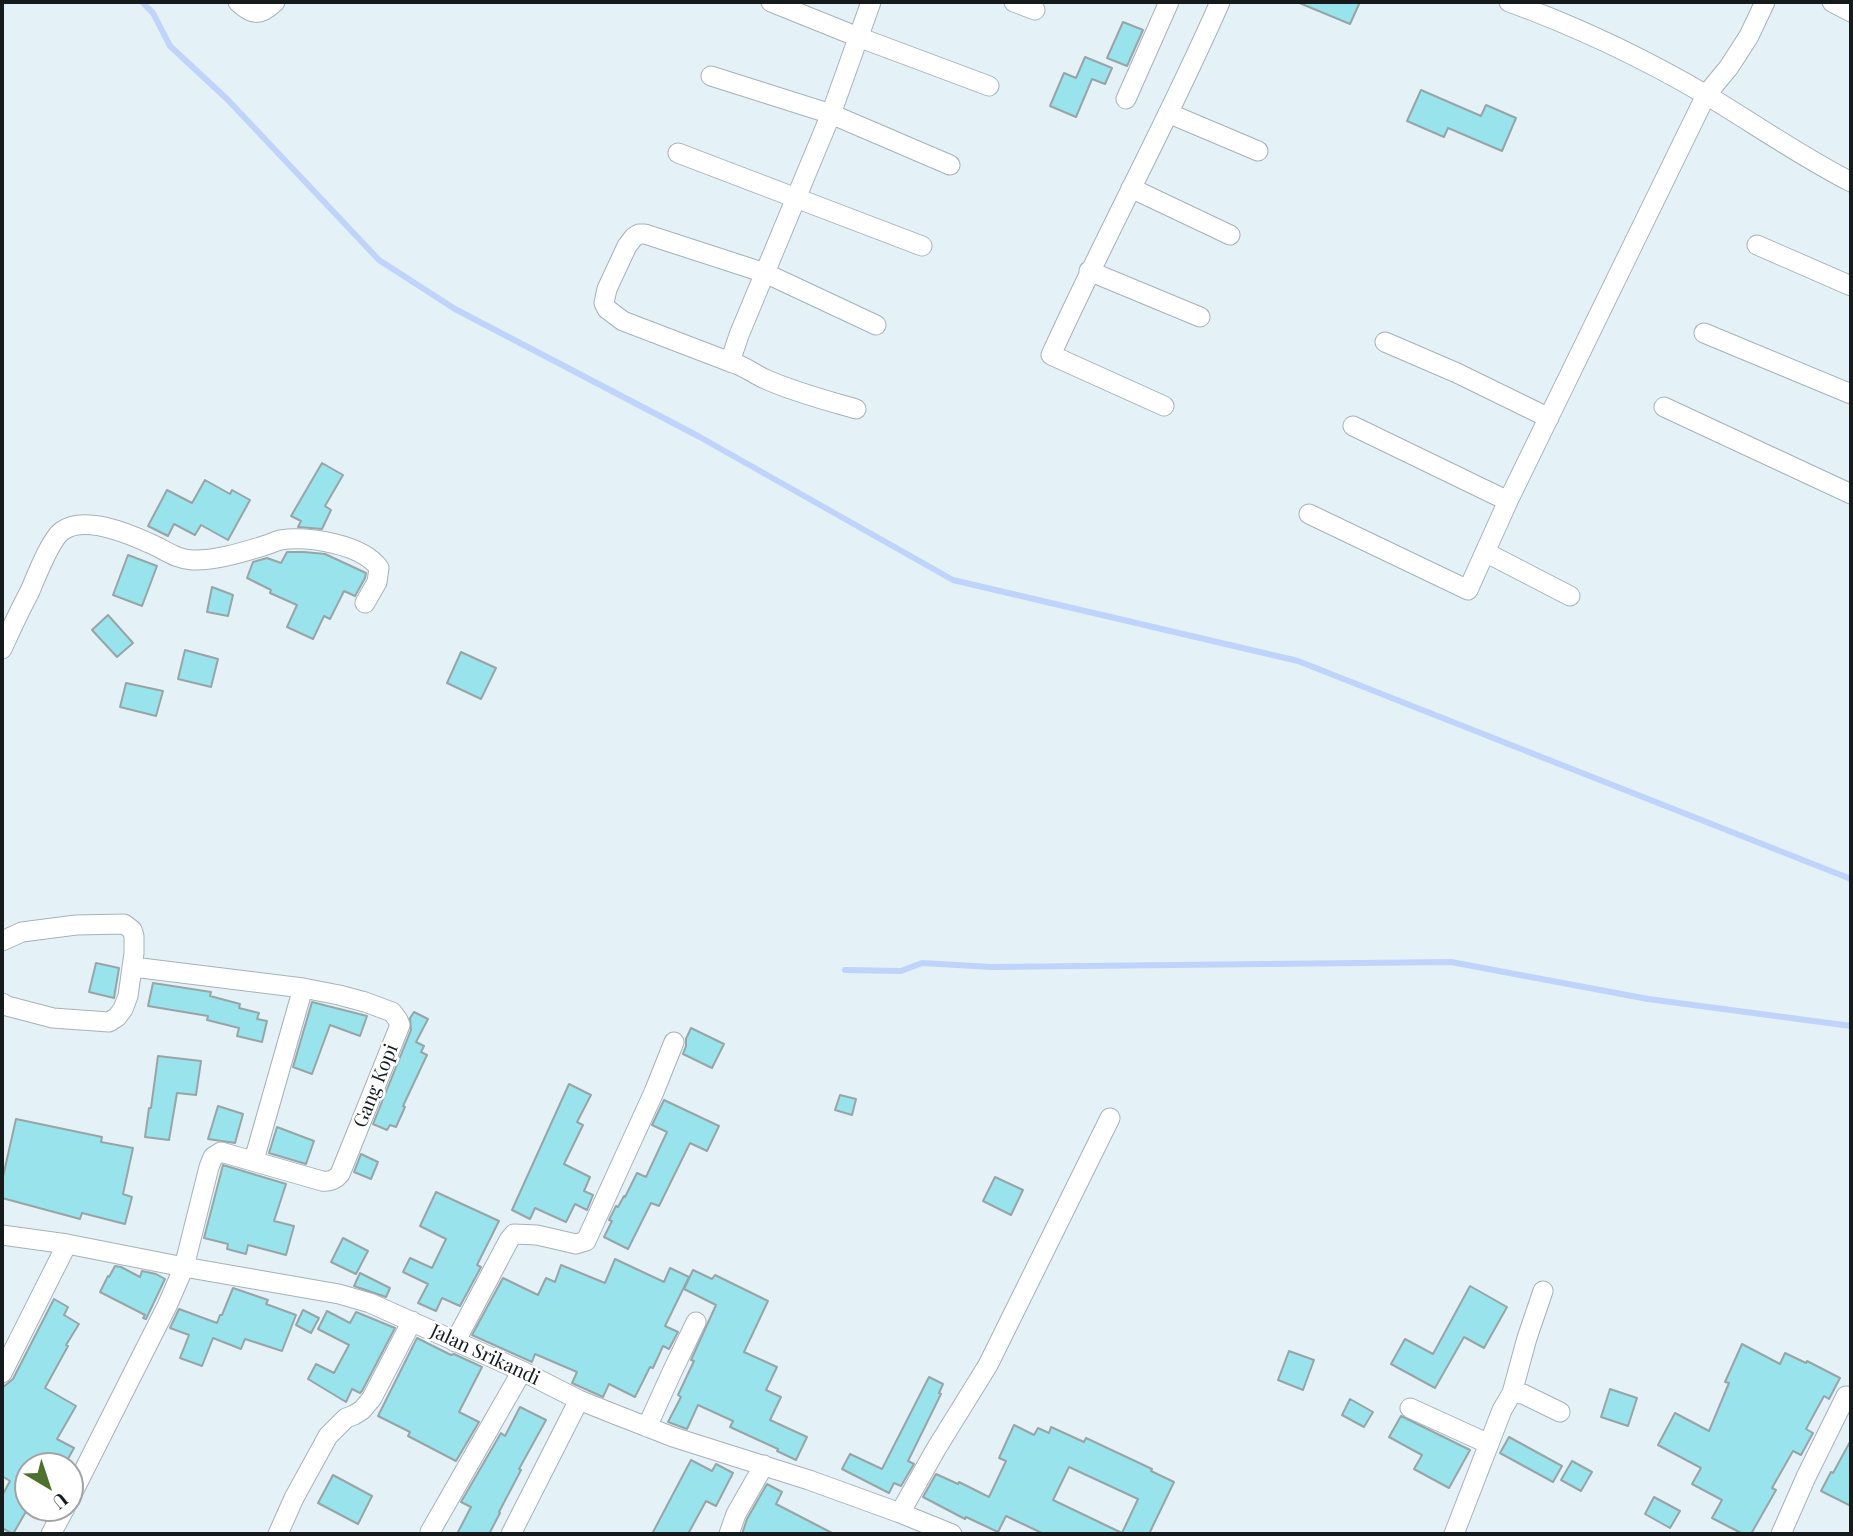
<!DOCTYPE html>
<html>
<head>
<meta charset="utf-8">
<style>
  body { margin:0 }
  #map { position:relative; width:1853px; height:1536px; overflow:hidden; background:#e4f2f8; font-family:"Playfair Display",serif }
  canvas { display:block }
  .frame { position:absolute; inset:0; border:4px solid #151a1c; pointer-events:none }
  .north { position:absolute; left:14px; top:1452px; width:70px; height:70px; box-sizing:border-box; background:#fff; border:2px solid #a1a3a4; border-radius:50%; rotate:141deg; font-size:19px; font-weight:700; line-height:28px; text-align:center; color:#151a1c }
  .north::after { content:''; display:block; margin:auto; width:24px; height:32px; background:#4d722b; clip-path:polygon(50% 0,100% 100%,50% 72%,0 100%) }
</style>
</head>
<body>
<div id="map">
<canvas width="1853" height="1536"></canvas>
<div class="frame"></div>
<div class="north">U</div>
</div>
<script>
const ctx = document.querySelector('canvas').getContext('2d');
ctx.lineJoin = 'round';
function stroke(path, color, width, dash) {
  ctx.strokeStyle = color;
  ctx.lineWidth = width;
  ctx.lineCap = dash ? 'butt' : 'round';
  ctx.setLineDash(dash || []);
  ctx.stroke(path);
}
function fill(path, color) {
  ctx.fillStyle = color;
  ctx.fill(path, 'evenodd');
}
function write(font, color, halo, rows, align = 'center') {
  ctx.font = font + ' "Playfair Display",serif';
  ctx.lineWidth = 5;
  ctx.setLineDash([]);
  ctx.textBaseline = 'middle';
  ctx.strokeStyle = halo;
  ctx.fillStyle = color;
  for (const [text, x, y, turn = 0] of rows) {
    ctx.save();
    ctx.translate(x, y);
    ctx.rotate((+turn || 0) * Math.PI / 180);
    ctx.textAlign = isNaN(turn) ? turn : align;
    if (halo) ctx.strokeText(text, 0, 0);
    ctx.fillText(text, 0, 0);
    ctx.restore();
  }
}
stroke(new Path2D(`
  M142,2L153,13L170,46L227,99L379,260L455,309L698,436L953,580L1298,661L1851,879
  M845,970L901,971L922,963L991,967L1451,962L1648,999L1851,1026`), '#bfd3fb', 6);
const building = new Path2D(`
  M1297,2H1360L1350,24Z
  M1123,22L1143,30L1127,66L1107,58Z
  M1085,57L1112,68L1105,84L1092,79L1076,117L1050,106L1064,73L1076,78Z
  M1421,90L1481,116L1486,105L1516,118L1502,151L1448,128L1444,137L1407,121Z
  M322,463L343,475L325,506L331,510L322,529L298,527L301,521L291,516Z
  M205,480L230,494L232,490L250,500L228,540L201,525L195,535L174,524L168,536L148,526L167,490L192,503Z
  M287,552H304L325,554L366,573L365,578L355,596L344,591L330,619L324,616L313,639L287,627L297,605L270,593L271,590L247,578L253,562L267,558L281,563Z
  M128,555L157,566L142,606L113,595Z
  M212,587L233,595L228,616L207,612Z
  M108,615L133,643L117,657L92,630Z
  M185,650L218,659L211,687L178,679Z
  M461,652L496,668L481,699L447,683Z
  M126,683L163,691L156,716L120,707Z
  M96,963L119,968L114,998L89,992Z
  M153,983L211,992L210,996L240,1004L239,1008L259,1013L257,1019L267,1021L262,1042L237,1036L239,1028L207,1020L208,1016L148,1006Z
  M312,1002L367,1016L360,1036L330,1025L312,1074L293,1067Z
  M414,1012L428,1019L416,1042L424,1046L421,1052L427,1055L403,1106L405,1107L396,1127L390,1125L387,1130L373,1124L411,1030L410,1018Z
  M691,1028L724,1044L712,1068L683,1054L686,1046V1039Z
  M158,1056L201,1061L196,1095L177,1093L169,1140L145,1137L149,1108H151Z
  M569,1084L591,1095L577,1122L583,1125L564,1164L590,1177L584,1191L593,1195L587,1210L575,1204L566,1222L535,1208L530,1219L512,1210Z
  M840,1095L856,1099L852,1115L835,1110Z
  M664,1100L719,1126L707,1151L690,1143L659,1206L651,1203L628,1249L604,1237L612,1221L609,1220L616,1206L618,1207L624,1196L625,1197L637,1173L646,1177L667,1132L652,1125Z
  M218,1106L243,1114L235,1143L208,1139Z
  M16,1119L102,1137L101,1142L133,1148L123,1194L132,1197L125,1224L82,1213L80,1219L2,1198V1181Z
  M277,1127L314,1141L306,1164L269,1153Z
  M361,1154L378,1162L371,1179L354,1172Z
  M223,1165L286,1184L274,1221L294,1226L286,1255L248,1245L246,1254L227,1249L228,1244L204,1238Z
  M995,1177L1023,1190L1011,1215L983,1201Z
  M436,1192L499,1221L477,1265L481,1267L460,1306L442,1298L436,1311L418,1303L428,1284L403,1272L410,1258L432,1268L446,1239L420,1226Z
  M343,1238L368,1251L356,1274L331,1262Z
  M615,1259L664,1282L670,1268L689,1277L665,1326L678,1332L669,1349L663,1346L653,1368L650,1367L635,1397L609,1384L603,1397L572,1383L577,1372L535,1354L532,1362L472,1335L503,1278L538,1295L546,1278L555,1282L561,1265L605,1283Z
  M115,1266L121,1267L140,1277L142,1271L156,1274L165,1279L146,1319L143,1318L145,1315L100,1292L108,1276L109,1277Z
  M693,1270L712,1279L715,1275L768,1301L744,1352L777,1367L766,1390L781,1397L770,1420L807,1437L796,1460L777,1451L778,1449L730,1427L733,1421L698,1405L687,1429L668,1422L681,1397L678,1395L694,1361L691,1360L716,1305L684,1289Z
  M360,1273L390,1288L386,1297L354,1286Z
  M1470,1286L1507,1307L1484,1348L1464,1337L1435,1388L1391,1364L1405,1339L1433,1354Z
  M233,1288L268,1300L266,1304L296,1315L282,1351L245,1339L241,1349L213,1338L202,1366L180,1358L189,1335L170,1328L179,1309L217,1323L220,1315H222Z
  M54,1299L68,1307L64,1315L79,1324L66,1345L68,1346L45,1388L76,1406L57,1439L74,1448L64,1466H28V1508L13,1534L2,1528V1496L10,1481L2,1476V1388L13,1379Z
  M303,1310L319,1318L311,1333L296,1325Z
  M327,1311L350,1323L356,1312L395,1328L362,1391L360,1393L352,1389L346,1402L308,1379L316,1364L334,1373L349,1345L318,1329Z
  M417,1338L451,1355L454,1354L482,1367L459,1412L479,1422L456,1461L408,1436L410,1432L378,1416Z
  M1742,1344L1780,1364L1785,1353L1806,1363L1807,1361L1840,1378L1829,1399L1824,1396L1806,1429L1813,1433L1801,1455L1793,1451L1772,1488L1776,1490L1751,1534H1743L1712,1518L1722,1500L1692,1484L1701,1468L1658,1445L1675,1413L1709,1431L1729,1383L1725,1382Z
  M1289,1351L1314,1360L1303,1390L1278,1380Z
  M929,1377L943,1384L939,1393L941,1394L908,1461L914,1464L901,1486L894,1483L889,1493L842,1469L850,1454L882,1469Z
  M1610,1389L1637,1398L1628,1426L1601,1417Z
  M1350,1399L1373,1412L1364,1427L1342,1415Z
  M520,1407L546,1420L519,1469L521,1470L499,1512L500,1513L489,1534H457L471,1507L461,1502L501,1433L505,1436Z
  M1401,1416L1470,1450L1449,1488L1414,1469L1422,1455L1389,1437Z
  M1014,1425L1034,1435L1038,1428L1049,1433L1051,1427L1084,1442L1086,1438L1152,1469L1151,1471L1174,1482L1149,1534H1044L1006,1516L998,1532L966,1517L965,1519L923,1497L936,1474L958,1484L959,1482L989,1497L1006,1461L999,1458ZM1069,1467L1138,1499L1122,1533L1053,1500Z
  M1509,1437L1562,1466L1553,1482L1500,1453Z
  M1851,1440V1506L1821,1491L1831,1472L1833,1473Z
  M691,1460L712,1471L716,1464L733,1473L716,1506L706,1501L688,1534H652Z
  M1572,1461L1592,1472L1581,1491L1561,1480Z
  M333,1475L372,1496L358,1524L318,1503Z
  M767,1484L782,1492L776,1504L834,1534H742L747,1519Z
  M1654,1497L1680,1511L1670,1528L1645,1514Z`);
fill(building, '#99e3ed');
stroke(building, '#97a5a7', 2);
const minor = new Path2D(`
  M238,2C253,16 260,16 275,2
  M771,2L858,37L989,86
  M1014,2L1035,10
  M1509,2C1578,27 1645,59 1708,96C1756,125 1802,157 1851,182
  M1832,2L1851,12
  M711,76L831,114L950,165
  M1126,99L1169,2
  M1168,113L1258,151
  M678,153L922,246
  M1131,188L1230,235
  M1757,245L1851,286
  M1089,271L1200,317
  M1704,333L1851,394
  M1385,342L1457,373L1549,418
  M730,362L623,321L607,309L604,303L607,289L627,246L634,237L639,234H645L765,273L876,325
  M1164,406L1051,355C1105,236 1168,121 1220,2
  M1664,407L1851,494
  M856,409C825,400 794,392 765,379C752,373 745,366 730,362L739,335L831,114L871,2
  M1353,426L1508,501L1706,95L1729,67L1749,36L1765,2
  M1309,514L1468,590L1508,501
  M1485,552L1570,596
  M2,649C11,629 20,610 30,591C36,577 50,540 62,531C84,515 127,533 149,543C164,549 175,559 192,560C214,561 240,553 260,547C267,545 274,542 280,540C308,536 362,544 379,568L377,582L365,603
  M2,941L22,932L76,925L124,924L132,930L134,936V953L128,996L123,1009L117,1017L109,1022L53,1018L7,1006L2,1003
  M254,1160L303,988
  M2,1235L67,1244L184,1267L339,1294L370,1303L522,1371L579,1400L614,1414L673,1437L809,1480L900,1513L952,1534
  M455,1342L509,1240L514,1234L537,1235L576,1244L586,1241L654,1092L674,1042
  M2,1373L67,1244
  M1512,1393L1527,1338L1543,1291
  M1410,1408L1489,1444
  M647,1427L672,1372L696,1322
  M70,1498L167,1306L184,1267L209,1167L213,1157L221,1152L322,1181C330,1182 335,1180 340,1174L400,1025L398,1020L392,1012L365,1002L339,995L303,988L133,967
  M900,1513L936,1449L988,1365L1110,1118
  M430,1532L522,1371
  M51,1534L65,1508
  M278,1534L294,1498L328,1436L346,1418L354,1415L362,1410L372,1398L412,1321
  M511,1534L579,1400
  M729,1534L736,1514L764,1465
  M1454,1534L1502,1410L1512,1393L1523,1394L1560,1412
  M1781,1534L1806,1477L1846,1396`);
stroke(minor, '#a6b2b8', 21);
stroke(minor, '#fff', 19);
write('19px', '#151a1c', '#fff', [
  ["Gang Kopi",376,1086,-68],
  ["Jalan Srikandi",485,1355,25]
]);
</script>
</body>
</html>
